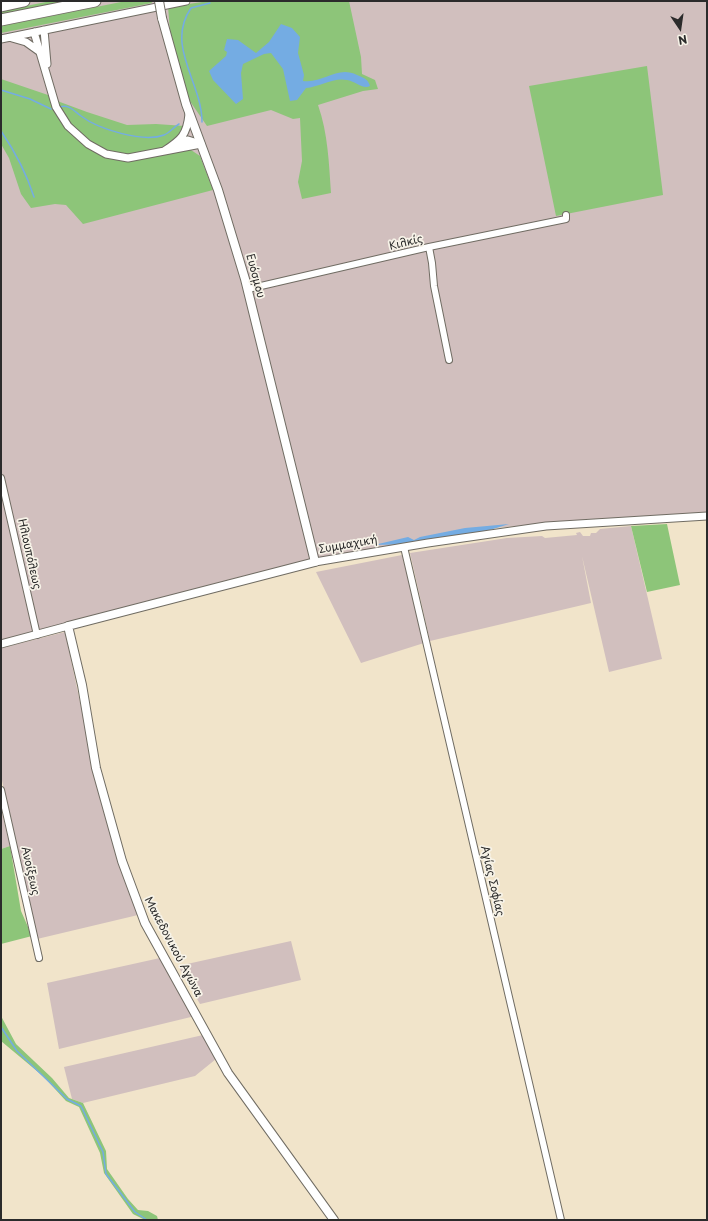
<!DOCTYPE html>
<html>
<head>
<meta charset="utf-8">
<style>
  body { margin:0 }
  #map { position:relative; width:708px; height:1221px; overflow:hidden; background:#f1e4ca; font-family:"Playpen Sans",sans-serif }
  canvas { display:block }
  .frame { position:absolute; inset:0; border:2px solid #2b2b2b; pointer-events:none }
  .north { position:absolute; left:660px; top:8px; width:40px; height:40px; -webkit-text-stroke:3px #f7f3e8; paint-order:stroke; rotate:167deg; font-size:11px; font-weight:700; line-height:16px; text-align:center; color:#2b2b2b }
  .north::after { content:''; display:block; margin:auto; width:14px; height:18px; background:#2b2b2b; clip-path:polygon(50% 0,100% 100%,50% 72%,0 100%) }
</style>
</head>
<body>
<div id="map">
<canvas width="708" height="1221"></canvas>
<div class="frame"></div>
<div class="north">N</div>
</div>
<script>
const ctx = document.querySelector('canvas').getContext('2d');
ctx.lineJoin = 'round';
function fill(path, color) {
  ctx.fillStyle = color;
  ctx.fill(path, 'evenodd');
}
function stroke(path, color, width, dash) {
  ctx.strokeStyle = color;
  ctx.lineWidth = width;
  ctx.lineCap = dash ? 'butt' : 'round';
  ctx.setLineDash(dash || []);
  ctx.stroke(path);
}
function write(font, color, halo, rows, align = 'center') {
  ctx.font = font + ' "Playpen Sans",sans-serif';
  ctx.lineWidth = 3.5;
  ctx.setLineDash([]);
  ctx.textBaseline = 'middle';
  ctx.strokeStyle = halo;
  ctx.fillStyle = color;
  for (const [text, x, y, turn = 0] of rows) {
    ctx.save();
    ctx.translate(x, y);
    ctx.rotate((+turn || 0) * Math.PI / 180);
    ctx.textAlign = isNaN(turn) ? turn : align;
    if (halo) ctx.strokeText(text, 0, 0);
    ctx.fillText(text, 0, 0);
    ctx.restore();
  }
}
fill(new Path2D(`
  M1,1H707V514L559,522L495,528L319,560L243,576L1,640Z
  M631,526L662,659L609,672L582,556L591,603L430,641L410,553L507,538L542,536L545,538L577,535L576,533L580,532L583,536H590L591,533H596L600,529Z
  M402,555L424,643L361,663L316,572Z
  M65,632L102,805L138,915L37,939L1,776V648Z
  M1,809L10,846L1,849Z
  M291,941L301,980L200,1004L178,966Z
  M160,958L195,1016L59,1049L47,983Z
  M203,1035L216,1059L195,1076L83,1103L72,1099L64,1067Z`), '#d1bfbe');
fill(new Path2D(`
  M51,1H66L1,14V11Z
  M126,1H151L152,3L1,33V26Z
  M209,1H349L361,57L362,74L375,80L378,89L363,91L318,105C328,133 329,164 331,193L302,199L298,182L302,161L300,118L293,119L271,110L207,126L185,94L171,42L168,7Z
  M647,66L663,195L556,216L529,86Z
  M1,79L48,95L60,102L87,112L127,125L156,124L185,126L188,148L200,156L213,190L83,224L66,205L55,204L31,208L21,194L9,158L1,144Z
  M667,524L680,585L647,592L631,526Z
  M10,846L21,911L32,936L1,944V849Z
  M1,1016L16,1044L52,1078L69,1098L83,1103L106,1151L107,1169L128,1199L138,1210L148,1211L157,1216L158,1220H145L133,1214L104,1173L100,1153L79,1107L66,1101L44,1077L1,1041Z`), '#8dc579');
fill(new Path2D(`
  M281,24L292,28L300,37L298,53L304,75L303,81C323,84 337,65 357,75C364,78 368,79 370,86C363,90 355,81 347,80C334,77 319,87 306,88L297,100L290,101L283,69L271,53L264,54L243,64L241,73L243,99L236,104L213,80L209,71L226,56L227,52L224,50L227,39L238,40L256,53L269,42Z
  M509,524L461,539L415,544L374,545L408,537L414,540L420,537L465,528Z`), '#74ace3');
stroke(new Path2D(`
  M1,90L30,99L51,109
  M60,107C69,104 74,111 81,116C98,129 143,143 164,135C169,133 174,127 179,124
  M202,122C202,82 165,46 191,8L210,3
  M1,131C16,153 26,172 34,197
  M1,1027L17,1051L67,1099L81,1106L103,1152L106,1174L135,1212L147,1220`), '#74ace3', 1.5);
const minor = new Path2D(`
  M429,247L432,263L434,286L449,360
  M248,289L429,247L566,219V215
  M1,478L37,635
  M404,547L561,1220
  M1,790L39,958`);
const tertiary = new Path2D(`
  M44,30L47,64
  M34,32L56,107L68,126L88,144L106,154L128,158L201,144
  M12,38L26,42L40,52
  M1,39L186,1
  M177,143L188,140L201,144
  M164,151C181,140 187,135 189,114
  M315,562L428,543L546,526L707,516
  M1,644L68,626`);
const secondary = new Path2D(`
  M162,18L186,104L218,190L245,279L315,562L68,626L82,685L96,768L122,861L145,923L228,1073L334,1220`);
const motorway = new Path2D(`
  M1,6L24,1
  M1,20L95,1`);
stroke(minor, '#706c63', 8);
stroke(tertiary, '#706c63', 9);
stroke(secondary, '#706c63', 10);
stroke(motorway, '#706c63', 13);
stroke(minor, '#fff', 6);
stroke(tertiary, '#fff', 7);
stroke(secondary, '#fff', 8);
stroke(motorway, '#fff', 11);
const secondaryBridge = new Path2D(`
  M159,1L162,18`);
stroke(secondaryBridge, '#706c63', 10, []);
stroke(secondaryBridge, '#fff', 8);
write('11px', '#2b2b2b', '#f7f3e8', [
  ["Κιλκίς",406,243,-14],
  ["Ευόσμου",255,276,75],
  ["Συμμαχική",348,545,-10],
  ["Ηλιουπόλεως",29,554,77],
  ["Ανοίξεως",30,871,77],
  ["Αγίας Σοφίας",492,881,77],
  ["Μακεδονικού Αγώνα",173,947,62]
]);
</script>
</body>
</html>
